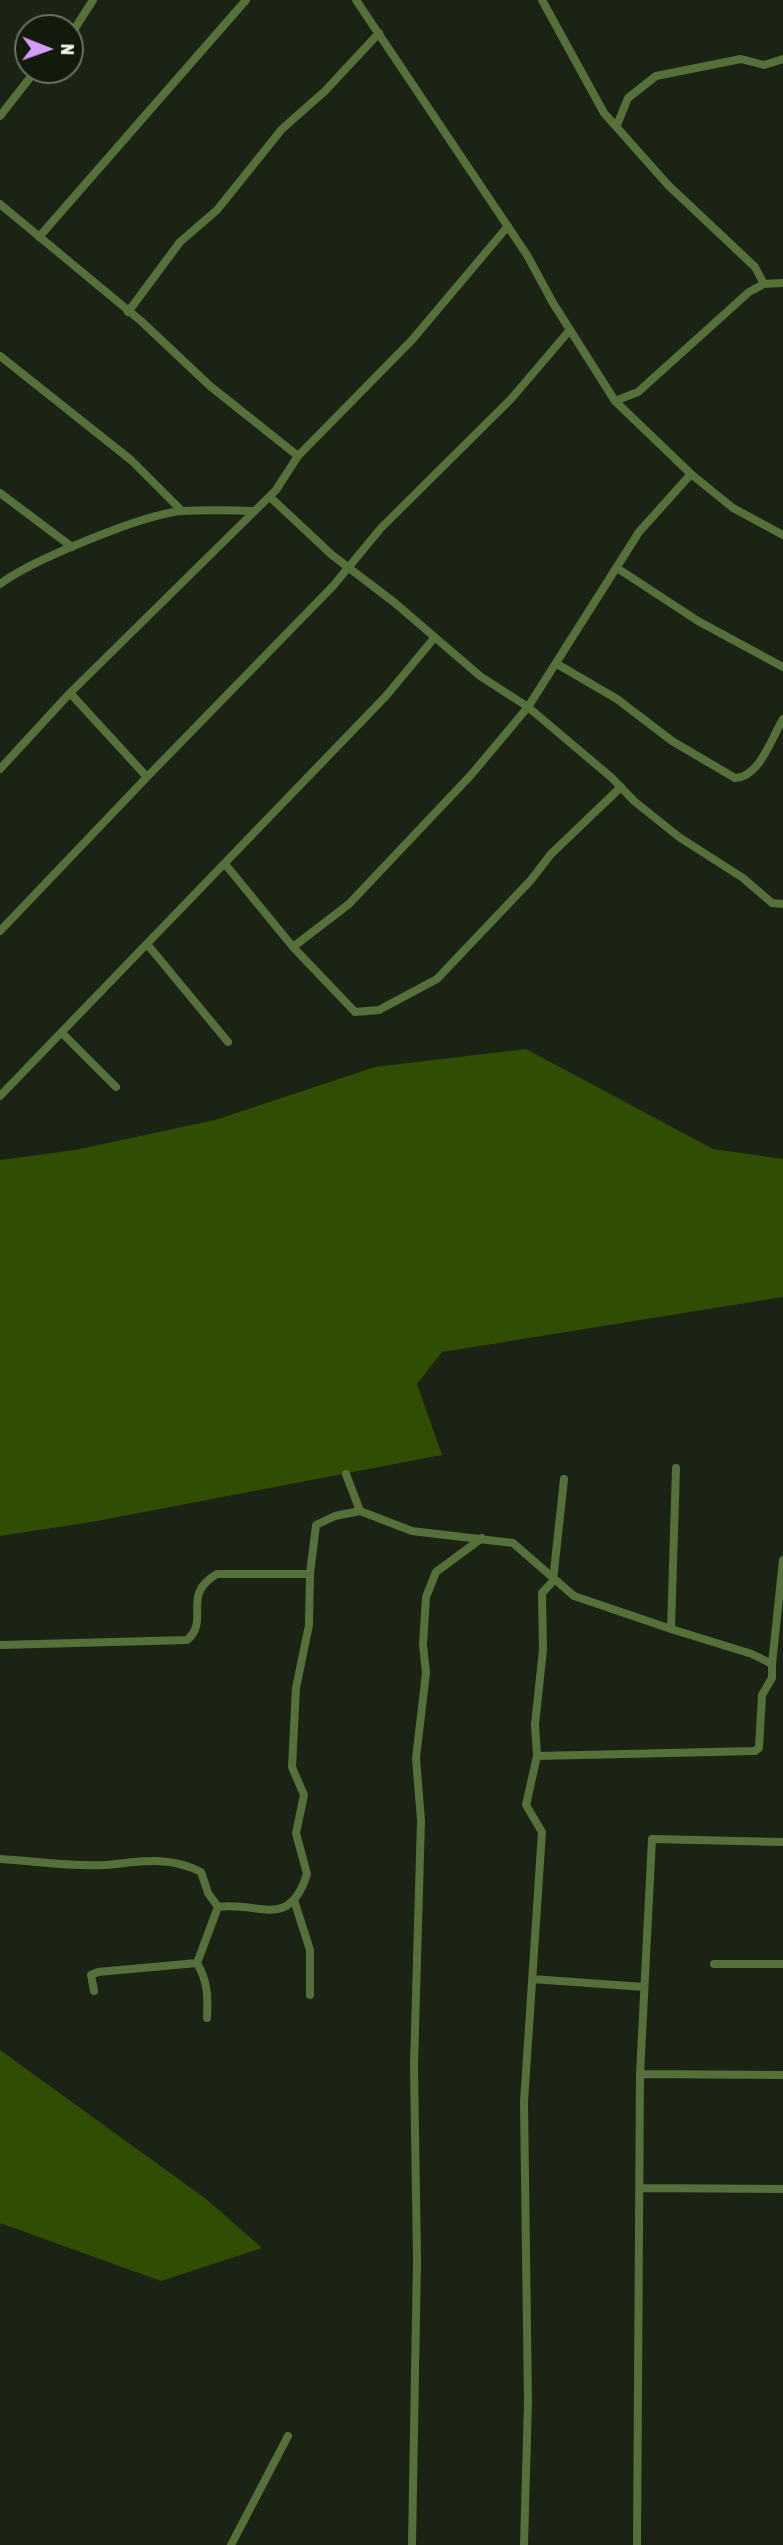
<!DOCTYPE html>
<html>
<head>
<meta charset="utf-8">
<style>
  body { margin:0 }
  #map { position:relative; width:783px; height:2545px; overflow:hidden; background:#1b2314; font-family:"Asap Condensed",sans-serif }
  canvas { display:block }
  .north { position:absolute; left:14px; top:14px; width:70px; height:70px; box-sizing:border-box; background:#121a0b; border:2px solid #6b7265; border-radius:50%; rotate:91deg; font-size:19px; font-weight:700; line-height:28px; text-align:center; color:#f1f7ed }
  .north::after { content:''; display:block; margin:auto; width:24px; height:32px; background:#d49cfb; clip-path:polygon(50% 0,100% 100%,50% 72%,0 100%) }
</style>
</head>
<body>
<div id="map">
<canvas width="783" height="2545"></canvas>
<div class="north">N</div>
</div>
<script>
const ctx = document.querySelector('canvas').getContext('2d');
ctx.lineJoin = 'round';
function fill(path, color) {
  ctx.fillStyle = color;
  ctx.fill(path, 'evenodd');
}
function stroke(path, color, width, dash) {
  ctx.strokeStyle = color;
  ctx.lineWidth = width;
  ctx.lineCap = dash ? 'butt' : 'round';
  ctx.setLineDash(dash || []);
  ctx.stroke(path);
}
fill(new Path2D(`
  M526,1049L713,1149L783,1159V1297L442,1352L417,1384L442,1455L97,1521L0,1536V1160L75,1150L215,1120L375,1067Z
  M0,2050L206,2199L262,2248L161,2281L0,2223Z`), '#304e03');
stroke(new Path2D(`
  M356,0L527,255L553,303L615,401L691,474L733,508L783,535
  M542,0L604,113L668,185L755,267L764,284
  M70,36L93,0
  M0,116L36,70
  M617,125L628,98L656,76L741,59L764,65L783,59
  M0,204L141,321L210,386L298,456
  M39,237L246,0
  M128,312L180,242L217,210L282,129L325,91L379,33
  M0,356L131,460L182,511
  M615,401L638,392L749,292L764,284L783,283
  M0,493L72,547
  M270,497L332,555L395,603L480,676L528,707L639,532L691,474
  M617,568L698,621L783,667
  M0,584C32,560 142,515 181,511C204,510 229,510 252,511
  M557,664L617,699L672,741L735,778C760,777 772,737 783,719
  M70,693L147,777L333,586L381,528L511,399L569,331
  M0,769L70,693L276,490L298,456L412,340L508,226
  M225,864L293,947L355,1012L379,1010L437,979L531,880L551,854L621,787
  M0,931L147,777
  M147,944L228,1042
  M293,947L349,904L471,775L528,707L612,778L634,801L679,837L743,878L772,903L783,904
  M62,1033L116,1087
  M0,1096L386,696L435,637
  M346,1474L360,1511L412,1531L513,1543L574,1596L671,1629
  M0,1645L187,1640C211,1620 180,1595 217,1574H310L316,1525L335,1516L360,1511
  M772,1664L783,1560
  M537,1756L755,1751L759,1748L762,1695L772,1678V1664L752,1654L671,1629L676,1468
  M0,1859C34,1861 71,1867 105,1865C139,1862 168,1855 201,1872L208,1893L218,1907C259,1901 289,1931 307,1874L296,1833L304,1795L292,1767L296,1688L309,1625L310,1574
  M294,1900L310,1950V1995
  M197,1963C208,1982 208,1997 207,2018
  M714,1964H783
  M532,1979L644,1987
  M94,1991L91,1975L98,1972L197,1963L218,1907
  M640,2074L783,2075
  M641,2188L783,2189
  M231,2545L288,2436
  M412,2545L417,2260L414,2065L421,1820L416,1758L426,1673L423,1645L426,1597L436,1572L482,1538
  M524,2545L528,2402L524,2102L542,1832L526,1805L537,1756L535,1724L543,1650L542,1593L553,1581L564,1479
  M637,2545L640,2074L652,1839L783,1842`), '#55703a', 8);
</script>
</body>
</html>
